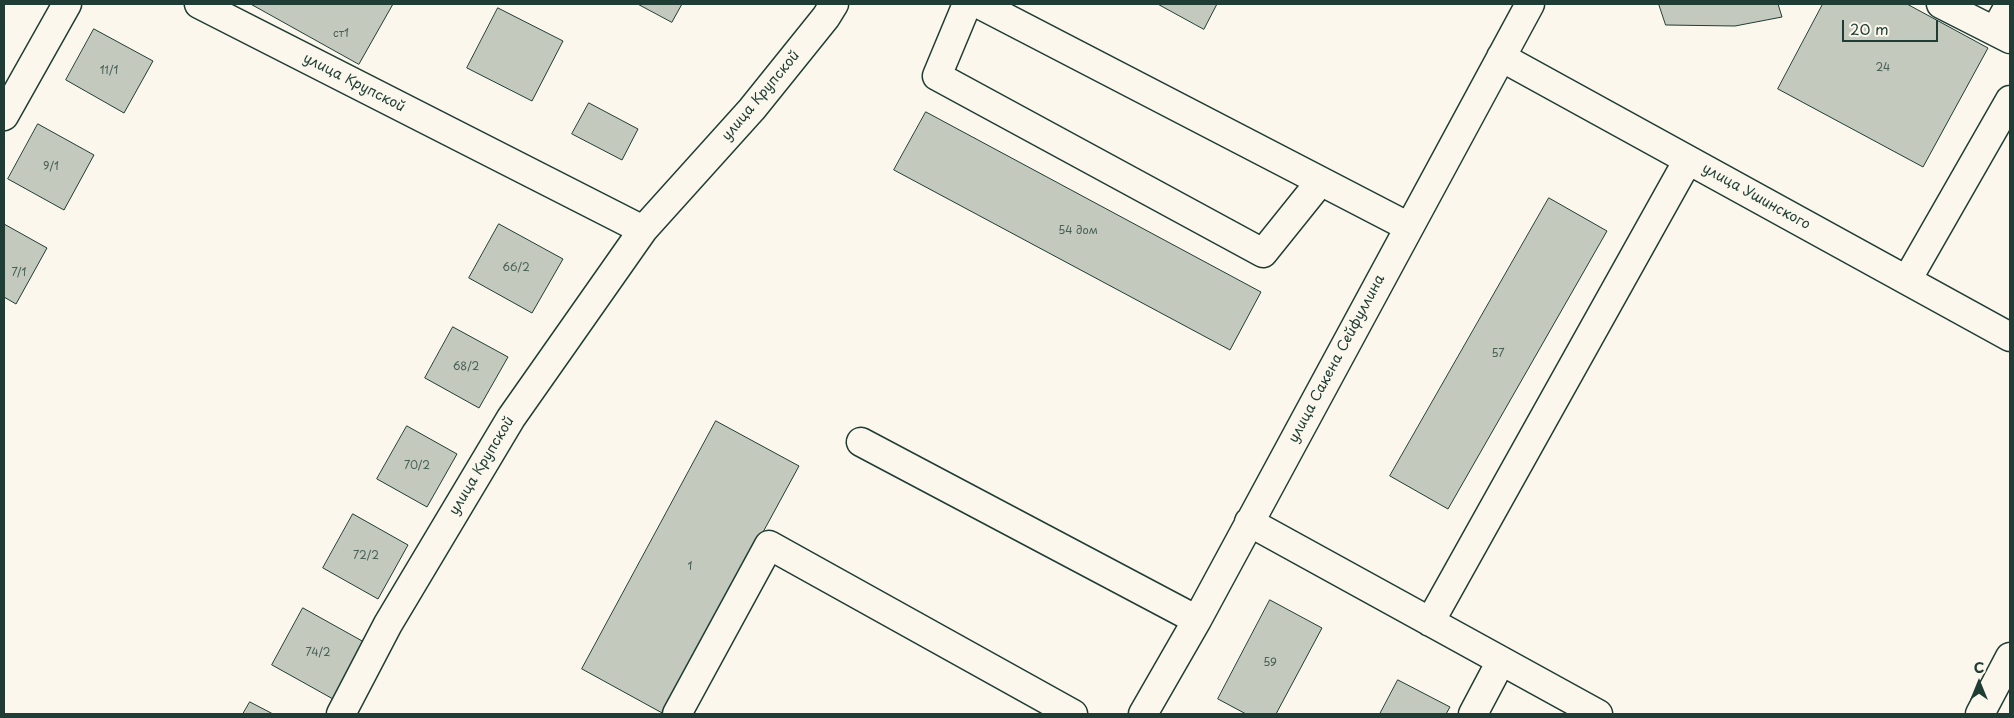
<!DOCTYPE html>
<html>
<head>
<meta charset="utf-8">
<style>
  body { margin:0 }
  #map { position:relative; width:2014px; height:718px; overflow:hidden; background:#fbf7ec; font-family:"Playpen Sans",sans-serif }
  canvas { display:block }
  .frame { position:absolute; inset:0; border:5px solid #1f3d34; pointer-events:none }
  .north { position:absolute; left:1954px; top:658px; width:50px; height:50px; -webkit-text-stroke:4px #fbf7ec; paint-order:stroke; rotate:0deg; font-size:14px; font-weight:700; line-height:20px; text-align:center; color:#1f3d34 }
  .north::after { content:''; display:block; margin:auto; width:18px; height:22px; background:#1f3d34; clip-path:polygon(50% 0,100% 100%,50% 72%,0 100%) }
  .scale { position:absolute; left:1842px; top:20px; width:96px; height:22px; box-sizing:border-box; border:2px solid #1f3d34; border-top:0; padding-left:6px; font-size:15px; line-height:18px; white-space:nowrap; color:#1f3d34; -webkit-text-stroke:4px #fbf7ec; paint-order:stroke }
</style>
</head>
<body>
<div id="map">
<canvas width="2014" height="718"></canvas>
<div class="frame"></div>
<div class="north">С</div>
<div class="scale">20 m</div>
</div>
<script>
const ctx = document.querySelector('canvas').getContext('2d');
ctx.lineJoin = 'round';
function fill(path, color) {
  ctx.fillStyle = color;
  ctx.fill(path, 'evenodd');
}
function stroke(path, color, width, dash) {
  ctx.strokeStyle = color;
  ctx.lineWidth = width;
  ctx.lineCap = dash ? 'butt' : 'round';
  ctx.setLineDash(dash || []);
  ctx.stroke(path);
}
function write(font, color, halo, rows, align = 'center') {
  ctx.font = font + ' "Playpen Sans",sans-serif';
  ctx.lineWidth = 4;
  ctx.setLineDash([]);
  ctx.textBaseline = 'middle';
  ctx.strokeStyle = halo;
  ctx.fillStyle = color;
  for (const [text, x, y, turn = 0] of rows) {
    ctx.save();
    ctx.translate(x, y);
    ctx.rotate((+turn || 0) * Math.PI / 180);
    ctx.textAlign = isNaN(turn) ? turn : align;
    if (halo) ctx.strokeText(text, 0, 0);
    ctx.fillText(text, 0, 0);
    ctx.restore();
  }
}
const building = new Path2D(`
  M251,4H393L359,64Z
  M638,4H682L672,22Z
  M1158,4H1217L1204,29Z
  M1659,4H1778L1782,17L1735,26L1666,25Z
  M1823,4H1907L1988,48L1923,167L1778,89Z
  M498,8L563,41L532,101L467,68Z
  M94,29L153,61L124,113L66,80Z
  M589,103L638,129L622,160L572,134Z
  M926,112L1261,292L1230,350L894,170Z
  M38,124L94,155L64,210L8,179Z
  M1549,198L1607,231L1448,509L1390,476Z
  M4,224L47,248L16,304L4,297Z
  M499,224L563,259L532,313L469,278Z
  M453,327L508,357L479,408L425,378Z
  M716,421L799,466L664,714L582,669Z
  M407,426L457,454L427,507L377,479Z
  M353,514L408,545L378,599L323,568Z
  M1270,600L1322,628L1276,714H1246L1218,699Z
  M303,608L364,642L333,699L272,665Z
  M1398,680L1450,707L1446,714H1380Z
  M250,702L273,714H243Z`);
fill(building, '#c4c9be');
stroke(building, '#1f3d34', 1);
const minor = new Path2D(`
  M199,4L643,230
  M967,4L937,76L1263,253L1320,182
  M979,4L1409,227
  M1941,4L2010,39
  M1995,31L2010,4
  M1501,57L2010,337
  M4,116L67,4
  M1907,280L2010,100
  M861,442L1197,620
  M1249,522L1598,714
  M1430,622L1688,160
  M341,714L388,624L511,418L643,230L752,109L826,17L834,4
  M677,714L769,545L1073,714
  M1143,714L1197,620L1530,4
  M1473,714L1501,661
  M1980,714L2010,657`);
stroke(minor, '#1f3d34', 31);
stroke(minor, '#fbf7ec', 28);
write('11px', '#486056', null, [
  ["ст1",341,34],
  ["24",1883,68],
  ["11/1",109,71],
  ["9/1",51,167],
  ["54 дом",1078,231],
  ["66/2",516,268],
  ["7/1",19,273],
  ["57",1498,354],
  ["68/2",466,367],
  ["70/2",417,466],
  ["72/2",366,556],
  ["1",690,567],
  ["74/2",318,653],
  ["59",1270,663]
]);
write('14px', '#1f3d34', '#fbf7ec', [
  ["улица Крупской",354,83,27],
  ["улица Крупской",761,96,-50],
  ["улица Ушинского",1756,197,29],
  ["улица Сакена Сейфуллина",1337,359,-62],
  ["улица Крупской",482,466,-59]
]);
</script>
</body>
</html>
